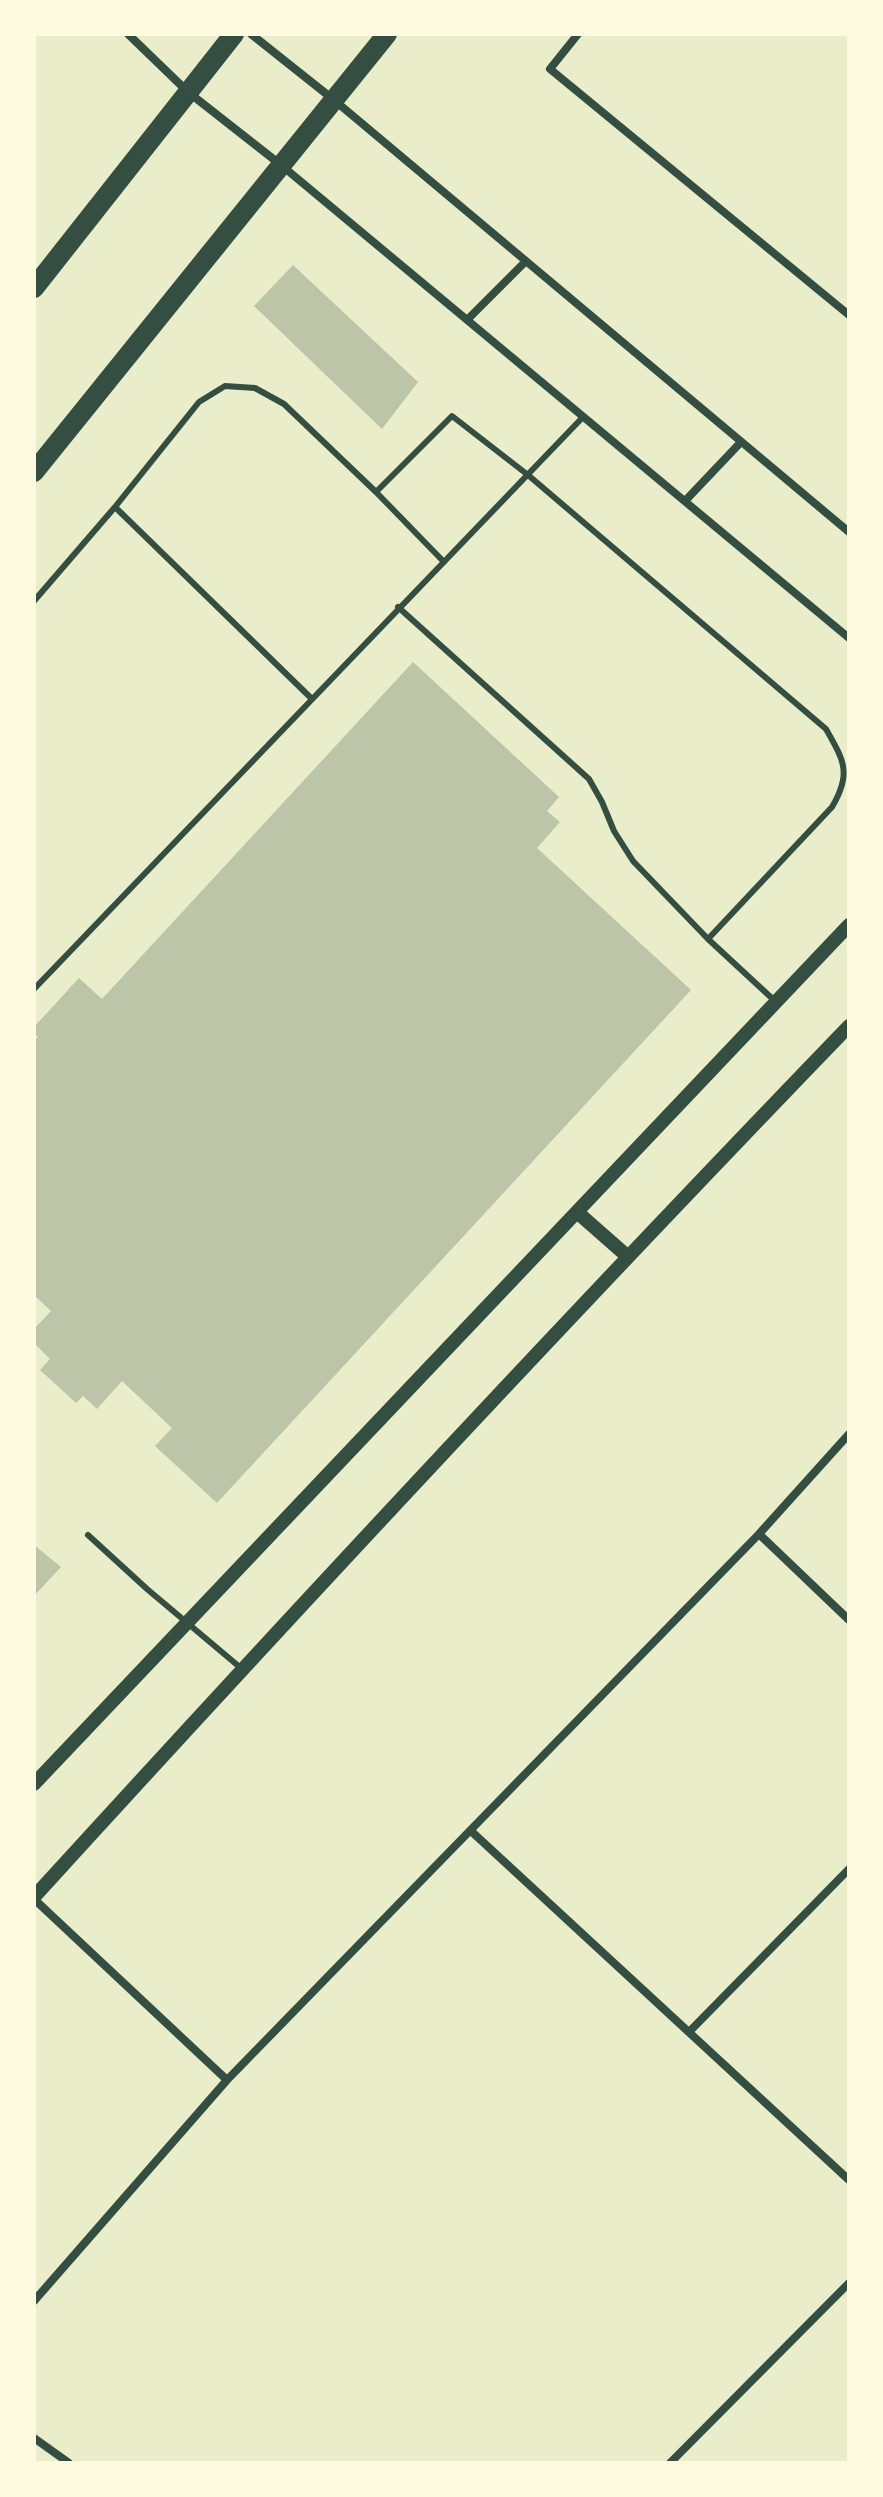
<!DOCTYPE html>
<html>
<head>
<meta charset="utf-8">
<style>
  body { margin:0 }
  #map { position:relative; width:883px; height:2497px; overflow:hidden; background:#e9edc9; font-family:Quicksand,sans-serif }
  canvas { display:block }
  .frame { position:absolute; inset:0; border:36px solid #fefae0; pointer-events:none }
</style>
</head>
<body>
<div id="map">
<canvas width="883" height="2497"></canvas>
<div class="frame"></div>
</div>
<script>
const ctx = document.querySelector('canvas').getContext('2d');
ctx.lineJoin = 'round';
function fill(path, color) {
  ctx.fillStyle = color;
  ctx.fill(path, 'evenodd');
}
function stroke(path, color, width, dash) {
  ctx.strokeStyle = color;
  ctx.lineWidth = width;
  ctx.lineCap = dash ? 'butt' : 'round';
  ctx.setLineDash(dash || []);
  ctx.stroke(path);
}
fill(new Path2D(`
  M293,265L418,382L382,429L254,306Z
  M413,662L559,797L547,811L560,822L537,848L691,990L217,1503L155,1446L172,1428L122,1381L97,1409L83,1396L76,1403L40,1370L50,1359L34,1343V1329L51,1311L34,1295V1041L38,1037L34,1033V1027L79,978L102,999Z
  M34,1545L61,1567L34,1596Z`), '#bcc5a7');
stroke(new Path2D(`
  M376,492L452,416L528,475L826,729C844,761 852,773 832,807L708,939
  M115,507L311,698
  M34,601L115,507L199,402L225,386L255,388L284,404L376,492L444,562
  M398,607L589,779L602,802L614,831L633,861L708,939L776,1002
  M34,989L583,417
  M88,1535L147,1589L242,1669`), '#344e41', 6);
stroke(new Path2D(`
  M128,34L188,92L281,165L849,638
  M251,34L334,100L849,532
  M578,34L550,69L849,315
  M467,320L526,261
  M685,501L741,442
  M759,1534L849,1620
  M471,1831L849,2180
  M34,1899L227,2080
  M689,2032L849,1869
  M34,2301L227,2080L759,1534L849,1434
  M34,2438L69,2463
  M670,2463L849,2283`), '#344e41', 8);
stroke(new Path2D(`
  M577,1212L627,1256
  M34,1784L849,925
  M34,1897C302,1603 573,1312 849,1026`), '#344e41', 14);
stroke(new Path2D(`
  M34,288L234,34
  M34,472L387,34`), '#344e41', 20);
</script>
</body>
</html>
